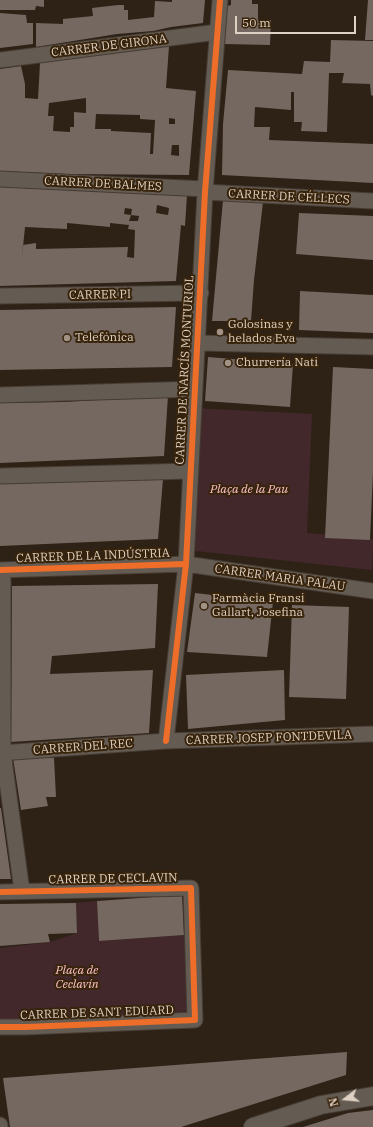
<!DOCTYPE html>
<html>
<head>
<meta charset="utf-8">
<style>
  body { margin:0 }
  #map { position:relative; width:373px; height:1127px; overflow:hidden; background:#2e2216; font-family:"IBM Plex Serif",serif }
  canvas { display:block }
  .north { position:absolute; left:325px; top:1079px; width:40px; height:40px; -webkit-text-stroke:3px #38230b; paint-order:stroke; rotate:254deg; font-size:11px; font-weight:700; line-height:16px; text-align:center; color:#ded0c2 }
  .north::after { content:''; display:block; margin:auto; width:14px; height:18px; background:#ded0c2; clip-path:polygon(50% 0,100% 100%,50% 72%,0 100%) }
  .scale { position:absolute; left:235px; top:16px; width:121px; height:18px; box-sizing:border-box; border:2px solid #ded0c2; border-top:0; padding-left:5px; font-size:12px; line-height:14px; white-space:nowrap; color:#ded0c2; -webkit-text-stroke:3px #38230b; paint-order:stroke }
</style>
</head>
<body>
<div id="map">
<canvas width="373" height="1127"></canvas>
<div class="north">N</div>
<div class="scale">50 m</div>
</div>
<script>
const ctx = document.querySelector('canvas').getContext('2d');
ctx.lineJoin = 'round';
function fill(path, color) {
  ctx.fillStyle = color;
  ctx.fill(path, 'evenodd');
}
function stroke(path, color, width, dash) {
  ctx.strokeStyle = color;
  ctx.lineWidth = width;
  ctx.lineCap = dash ? 'butt' : 'round';
  ctx.setLineDash(dash || []);
  ctx.stroke(path);
}
function write(font, color, halo, rows, align = 'center') {
  ctx.font = font + ' "IBM Plex Serif",serif';
  ctx.lineWidth = 4;
  ctx.setLineDash([]);
  ctx.textBaseline = 'middle';
  ctx.strokeStyle = halo;
  ctx.fillStyle = color;
  for (const [text, x, y, turn = 0] of rows) {
    ctx.save();
    ctx.translate(x, y);
    ctx.rotate((+turn || 0) * Math.PI / 180);
    ctx.textAlign = isNaN(turn) ? turn : align;
    if (halo) ctx.strokeText(text, 0, 0);
    ctx.fillText(text, 0, 0);
    ctx.restore();
  }
}
fill(new Path2D(`
  M194,408L312,414L307,533L373,539L372,570L187,550Z
  M97,901L99,941L184,935L188,1020L0,1021V948L50,942L77,933L76,903Z`), '#42282b');
fill(new Path2D(`
  M0,0H44V7L36,6L35,10H0Z
  M172,0H205L203,23L171,27L153,31L117,34L36,47V23L63,24V19L93,16L92,8L118,5H124V10H128V20L154,17L155,1L172,2Z
  M231,0H252V4H258V20H271L270,45L224,44L227,6L231,5Z
  M368,0H373V40H365Z
  M0,13L26,15L27,23H33V44L0,48Z
  M331,40L373,41V96L371,95L370,84L342,83L344,73H329L327,132L301,131L302,122H294V92H291V110L255,107L254,127H270L269,140L373,144V183L222,175L223,124L228,70L302,74L304,61L330,62Z
  M169,46L166,88L196,91L189,175L67,174L0,171V69L21,66L25,84V98L38,99L40,63L50,60L85,55L106,54ZM86,98V113L74,112V127H70V132L53,131L54,116H48L49,103ZM96,114L140,115V119L155,120L153,154H150L151,133L111,131V129H95ZM169,118L175,119V124H169ZM172,145H179V156L171,155Z
  M0,187L187,195L185,226L181,225L176,281L0,286ZM157,205L169,208L168,215L156,213ZM125,208L132,209L131,215L139,216L138,221H129L131,215L124,214ZM67,223L110,227V223L129,225L128,229L135,230L134,258L127,257L128,247L36,249V243L23,245L22,257L25,227L67,229Z
  M223,200L263,202L254,280L251,321H212Z
  M299,213L373,216V260L296,254Z
  M300,291L373,295V333L299,330Z
  M176,307L172,367L0,370V310Z
  M208,357L293,364L290,407L205,401Z
  M333,367L373,369V472L370,540L325,538Z
  M168,396L164,456L0,463V403L64,402Z
  M163,479L158,539L0,546V484L53,480Z
  M158,584L155,648L52,656L50,674L153,670L149,733L11,742L12,586Z
  M195,593L273,602L267,657L187,652Z
  M292,605L349,607L346,699L289,697Z
  M284,670L285,720L188,729L186,675Z
  M13,758H54L56,797H46L48,806L21,810Z
  M0,808H1L11,879H0Z
  M182,895L184,935L99,941L97,901Z
  M76,903L77,933L48,934L50,942L0,946V904Z
  M347,1052L346,1075L181,1127H10L3,1078Z
  M373,1110V1127H303L348,1113Z`), '#756860');
const minor = new Path2D(`
  M0,60L217,32
  M0,179L205,189
  M205,192L373,201
  M0,296L201,293
  M198,343L373,347
  M0,395L195,389
  M0,476L191,471
  M0,570L186,564L373,591
  M3,570V752L22,891
  M166,741L186,564L205,192L220,0
  M0,753L166,741L373,734
  M0,892L191,888L195,1020L26,1027H0
  M0,1125V1127`);
const tertiary = new Path2D(`
  M253,1127L321,1105L373,1096`);
stroke(minor, '#463c33', 17);
stroke(tertiary, '#463c33', 20);
stroke(minor, '#645b52', 15);
stroke(tertiary, '#645b52', 18);
stroke(new Path2D(`
  M0,570L186,564
  M166,741L186,564L205,192L220,0
  M0,892L191,888L195,1020L26,1027H0`), '#ee6e29', 6);
for (const [x, y, r, color] of [
  [220,332,4,"#a09386"],
  [67,338,4,"#a09386"],
  [228,363,4,"#a09386"],
  [204,606,4,"#a09386"]
]) {
  const dot = new Path2D();
  dot.arc(x, y, r, 0, 2 * Math.PI);
  ctx.fillStyle = color;
  ctx.fill(dot);
  stroke(dot, '#38230b', 1.5);
}
write('12px', '#ded0c2', '#38230b', [
  ["CARRER DE GIRONA",109,46,-7],
  ["CARRER DE BALMES",103,184,3],
  ["CARRER DE CÉLLECS",289,197,3],
  ["CARRER PI",100,295,-1],
  ["CARRER DE NARCÍS MONTURIOL",185,370,-87],
  ["CARRER DE LA INDÚSTRIA",93,556,-2],
  ["CARRER MARIA PALAU",280,578,8],
  ["CARRER JOSEP FONTDEVILA",269,738,-2],
  ["CARRER DEL REC",83,747,-4],
  ["CARRER DE CECLAVIN",113,879,-1],
  ["CARRER DE SANT EDUARD",97,1013,-2]
]);
write('12px', '#ded0c2', '#38230b', [
  ["Golosinas y",228,325],
  ["helados Eva",228,339],
  ["Telefónica",75,338],
  ["Churrería Nati",236,363],
  ["Farmàcia Fransi",212,599],
  ["Gallart, Josefina",212,613]
], 'left');
write('italic 12px', '#fac0c8', '#38230b', [
  ["Plaça de la Pau",249,490],
  ["Plaça de",77,971],
  ["Ceclavín",77,985]
]);
</script>
</body>
</html>
